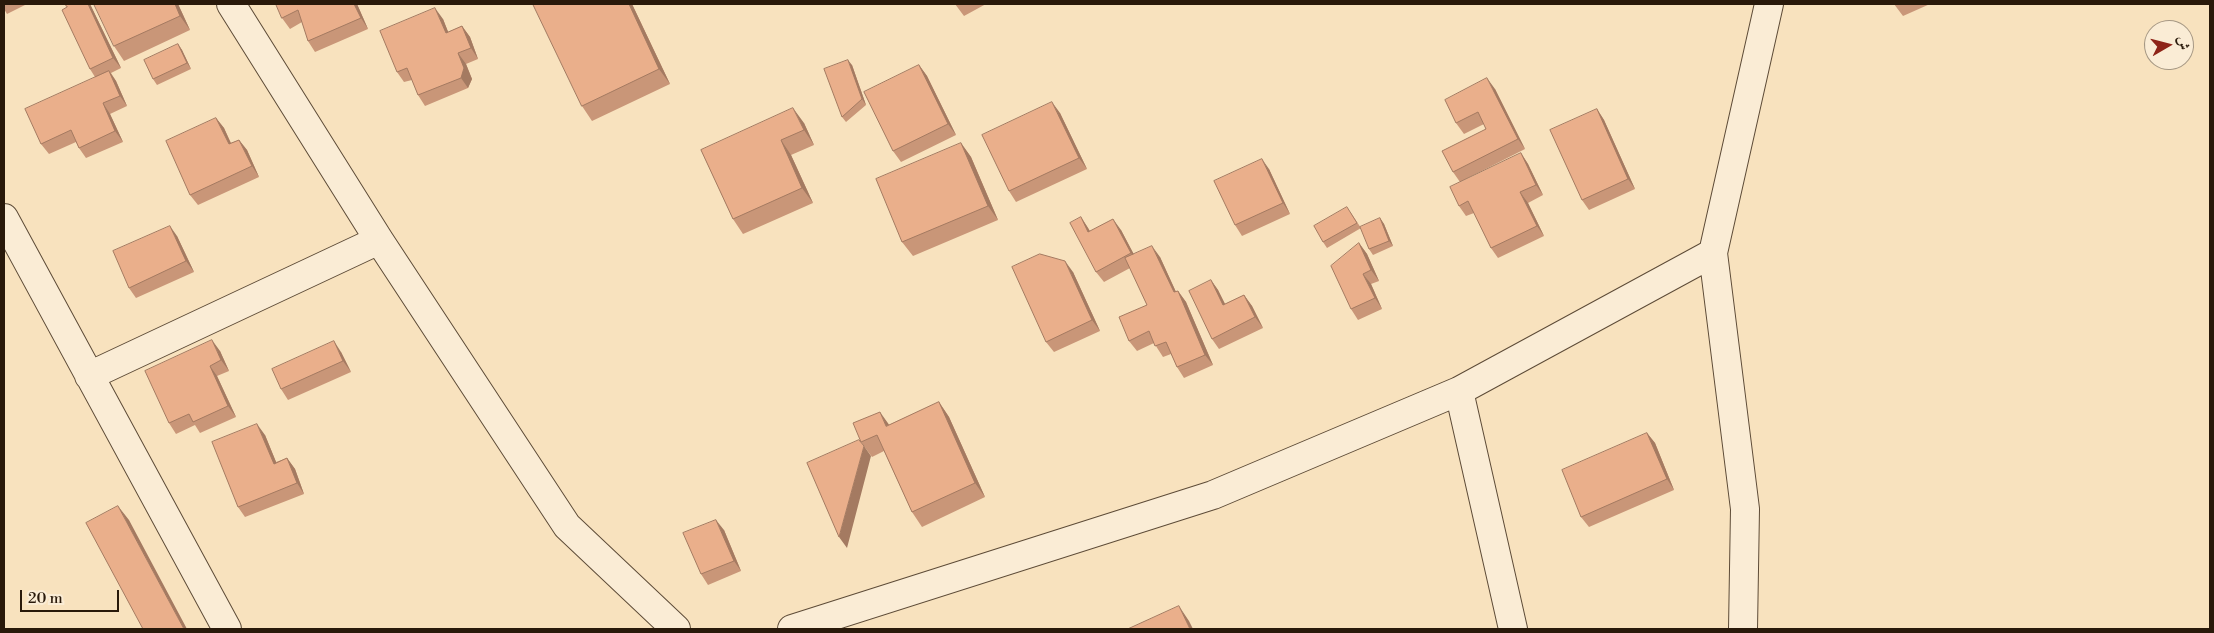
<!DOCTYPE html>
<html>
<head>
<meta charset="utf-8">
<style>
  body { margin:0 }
  #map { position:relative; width:2214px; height:633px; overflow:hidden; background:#f8e2be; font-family:"Libre Bodoni",Amiri,serif }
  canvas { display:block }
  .frame { position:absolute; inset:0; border:5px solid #29190a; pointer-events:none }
  .north { position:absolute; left:2144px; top:20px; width:50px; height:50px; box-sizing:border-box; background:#faecd5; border:1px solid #a69884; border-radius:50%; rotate:82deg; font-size:14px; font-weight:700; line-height:20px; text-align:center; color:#29190a }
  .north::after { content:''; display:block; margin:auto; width:18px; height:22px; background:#8f2418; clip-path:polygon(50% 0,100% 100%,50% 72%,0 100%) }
  .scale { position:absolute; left:20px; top:590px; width:99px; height:22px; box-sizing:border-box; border:2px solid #29190a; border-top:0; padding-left:6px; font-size:15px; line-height:18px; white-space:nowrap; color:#29190a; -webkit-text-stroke:4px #faecd5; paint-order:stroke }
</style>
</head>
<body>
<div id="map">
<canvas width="2214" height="633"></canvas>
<div class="frame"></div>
<div class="north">ش</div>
<div class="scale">20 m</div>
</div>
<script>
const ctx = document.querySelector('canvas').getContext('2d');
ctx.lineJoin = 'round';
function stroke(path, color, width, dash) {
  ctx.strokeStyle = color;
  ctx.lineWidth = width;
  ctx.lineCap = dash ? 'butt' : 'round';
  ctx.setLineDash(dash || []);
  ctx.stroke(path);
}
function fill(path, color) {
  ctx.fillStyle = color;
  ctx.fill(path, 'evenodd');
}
const minor = new Path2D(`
  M231,4L379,240L567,526L676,629
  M4,218L227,629
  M89,376L379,240
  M792,629L1213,495L1459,391
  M1513,629L1459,391L1713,253
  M1743,629L1745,509L1713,253L1769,4`);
stroke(minor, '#5d4b37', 30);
stroke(minor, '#faecd5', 28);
fill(new Path2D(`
  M4,4H27L7,14L4,9Z
  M65,4H90L121,68L111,73L116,81L127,106L110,114L123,142L86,158L79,148L76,142L49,154L41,144L95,77L90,69Z
  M178,4L190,30L124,61L114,46Z
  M276,4H357L368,29L315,52L308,41L302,22L290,29L282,18Z
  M533,4H632L670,84L592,121L582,106Z
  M955,4H986L964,16Z
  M1894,4H1930L1903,16Z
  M443,19L448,32L462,26L470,37L478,59L466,64L472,79L468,88L425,106L418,95L412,80L404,82L397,72Z
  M178,44L182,50L191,69L157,85L153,79Z
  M852,65L866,105L846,122L842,117Z
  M919,65L927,76L956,135L901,162L893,151Z
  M1495,89L1525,149L1460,182L1453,172L1486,129L1484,124L1464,134L1456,123Z
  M1597,109L1604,120L1635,189L1589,210L1582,200Z
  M1060,113L1087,169L1016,202L1009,191Z
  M216,118L224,128L231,143L239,140L247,150L259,177L198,205L190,195Z
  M804,123L814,145L791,155L813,203L743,234L733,219L701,150Z
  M961,143L971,157L998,220L913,256L902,242Z
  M1521,153L1528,164L1543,195L1528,203L1544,236L1498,258L1491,248L1474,213L1466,216L1459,206Z
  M1269,169L1290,214L1242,236L1235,225Z
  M1351,213L1361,228L1327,248L1323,242Z
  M1081,217L1090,231L1121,230L1134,255L1160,257L1176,292L1178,291L1186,302L1213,365L1184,378L1177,367L1171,354L1163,357L1154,343L1137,351L1129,341L1147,305L1130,268L1104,282L1096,272Z
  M1380,218L1384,224L1393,246L1373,255L1369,249Z
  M177,236L194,272L136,298L129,288Z
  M1359,243L1367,254L1379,281L1371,284L1382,309L1358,320L1351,309Z
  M1073,272L1100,331L1054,352L1046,342Z
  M1211,280L1218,290L1225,304L1244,295L1252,306L1263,328L1219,349L1212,339Z
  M220,351L229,371L217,376L236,417L200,433L195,425L176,434L169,423Z
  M341,352L351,372L288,400L281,389Z
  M939,402L949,417L985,497L922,527L912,512L884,451L872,457L861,442L889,425Z
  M1647,433L1655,443L1674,490L1589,527L1581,517Z
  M265,435L276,462L287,458L295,469L304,494L245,517L238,507Z
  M724,530L741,571L708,585L701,574Z`), '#c99678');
fill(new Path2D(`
  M88,4H90L121,68L113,58Z
  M175,4H178L190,30L180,16Z
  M354,4H357L368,29L361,18Z
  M629,4H632L670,84L659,69Z
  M435,8L443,19L453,44L446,33Z
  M462,26L470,37L478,59L471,48Z
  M178,44L182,50L191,69L187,63Z
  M458,53L466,64L472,79L468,88L461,78Z
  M848,60L852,65L866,105L862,99Z
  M919,65L927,76L956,135L948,124Z
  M109,71L116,81L127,106L120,96Z
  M1487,78L1495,89L1525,149L1518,139Z
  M1052,102L1060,113L1087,169L1079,158Z
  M103,103L110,114L123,142L115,131Z
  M793,108L804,123L814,145L804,130Z
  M1597,109L1604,120L1635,189L1628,179Z
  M216,118L224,128L236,155L229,144Z
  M239,140L247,150L259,177L252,166Z
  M781,140L791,155L813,203L802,188Z
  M961,143L971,157L998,220L988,206Z
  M1521,153L1528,164L1543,195L1536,185Z
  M1262,159L1269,169L1290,214L1283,203Z
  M1520,192L1528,203L1544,236L1537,226Z
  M1081,217L1088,228L1096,243L1088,232Z
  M1380,218L1384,224L1393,246L1389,241Z
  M1113,219L1121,230L1139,264L1131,253Z
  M170,226L177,236L194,272L186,261Z
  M1359,243L1367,254L1379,281L1371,270Z
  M1152,246L1160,257L1181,303L1174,292Z
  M1065,261L1073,272L1100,331L1092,320Z
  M1363,274L1371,284L1382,309L1375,298Z
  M1211,280L1218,290L1231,316L1223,305Z
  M1178,291L1186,302L1213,365L1205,355Z
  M1244,295L1252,306L1263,328L1255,317Z
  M212,340L220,351L229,371L221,360Z
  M334,341L341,352L351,372L343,361Z
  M210,366L217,376L236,417L228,406Z
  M939,402L949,417L985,497L975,483Z
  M880,412L890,426H886Z
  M257,424L265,435L281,474L274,464Z
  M1647,433L1655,443L1674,490L1667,479Z
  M864,446L871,456L847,548L839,537Z
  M287,458L295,469L304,494L297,483Z
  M118,506L129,520L187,629H184Z
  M716,520L724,530L741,571L734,561Z
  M1179,606L1189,621L1193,629H1190Z`), '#a47a61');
const building = new Path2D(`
  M65,4H88L113,58L90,69L62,10L67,7Z
  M94,4H175L180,16L114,46Z
  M276,4H354L361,18L308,41L298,10L282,18Z
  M533,4H629L659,69L582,106Z
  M435,8L446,33L462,26L471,48L458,53L464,68L461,78L418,95L407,68L397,72L380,31Z
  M178,44L187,63L153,79L144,60Z
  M848,60L862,99L842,117L824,69Z
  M919,65L948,124L893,151L864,92Z
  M109,71L120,96L103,103L115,131L79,148L71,130L41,144L25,109Z
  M1487,78L1518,139L1453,172L1442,151L1486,129L1478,112L1456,123L1445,100Z
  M1052,102L1079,158L1009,191L982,135Z
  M793,108L804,130L781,140L802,188L733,219L701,150Z
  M1597,109L1628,179L1582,200L1550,130Z
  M216,118L229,144L239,140L252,166L190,195L166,141Z
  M961,143L988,206L902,242L876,179Z
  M1521,153L1536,185L1520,192L1537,226L1491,248L1468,201L1459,206L1450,187Z
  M1262,159L1283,203L1235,225L1214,181Z
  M1347,207L1357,223L1323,242L1314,226Z
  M1081,217L1088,232L1113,219L1131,253L1096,272L1070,223Z
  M1380,218L1389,241L1369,249L1360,227Z
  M170,226L186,261L129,288L113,251Z
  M1359,243L1371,270L1363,274L1375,298L1351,309L1331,266Z
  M1152,246L1174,292L1178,291L1205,355L1177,367L1166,342L1155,346L1149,331L1129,341L1119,317L1147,305L1125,258Z
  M1040,254L1065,261L1092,320L1046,342L1012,267Z
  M1211,280L1223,305L1244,295L1255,317L1212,339L1189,291Z
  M212,340L221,360L210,366L228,406L193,422L189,414L169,423L145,371Z
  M334,341L343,361L281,389L272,369Z
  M939,402L975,483L912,512L877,435L861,442L853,423L880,412L886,426Z
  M257,424L274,464L287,458L297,483L238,507L212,442Z
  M1647,433L1667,479L1581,517L1562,470Z
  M859,440L864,446L839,537L807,463Z
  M118,506L184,629H143L86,523Z
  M716,520L734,561L701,574L683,533Z
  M1179,606L1190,629H1128Z`);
fill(building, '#eaaf8b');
stroke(building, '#a47a61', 1);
</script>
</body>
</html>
